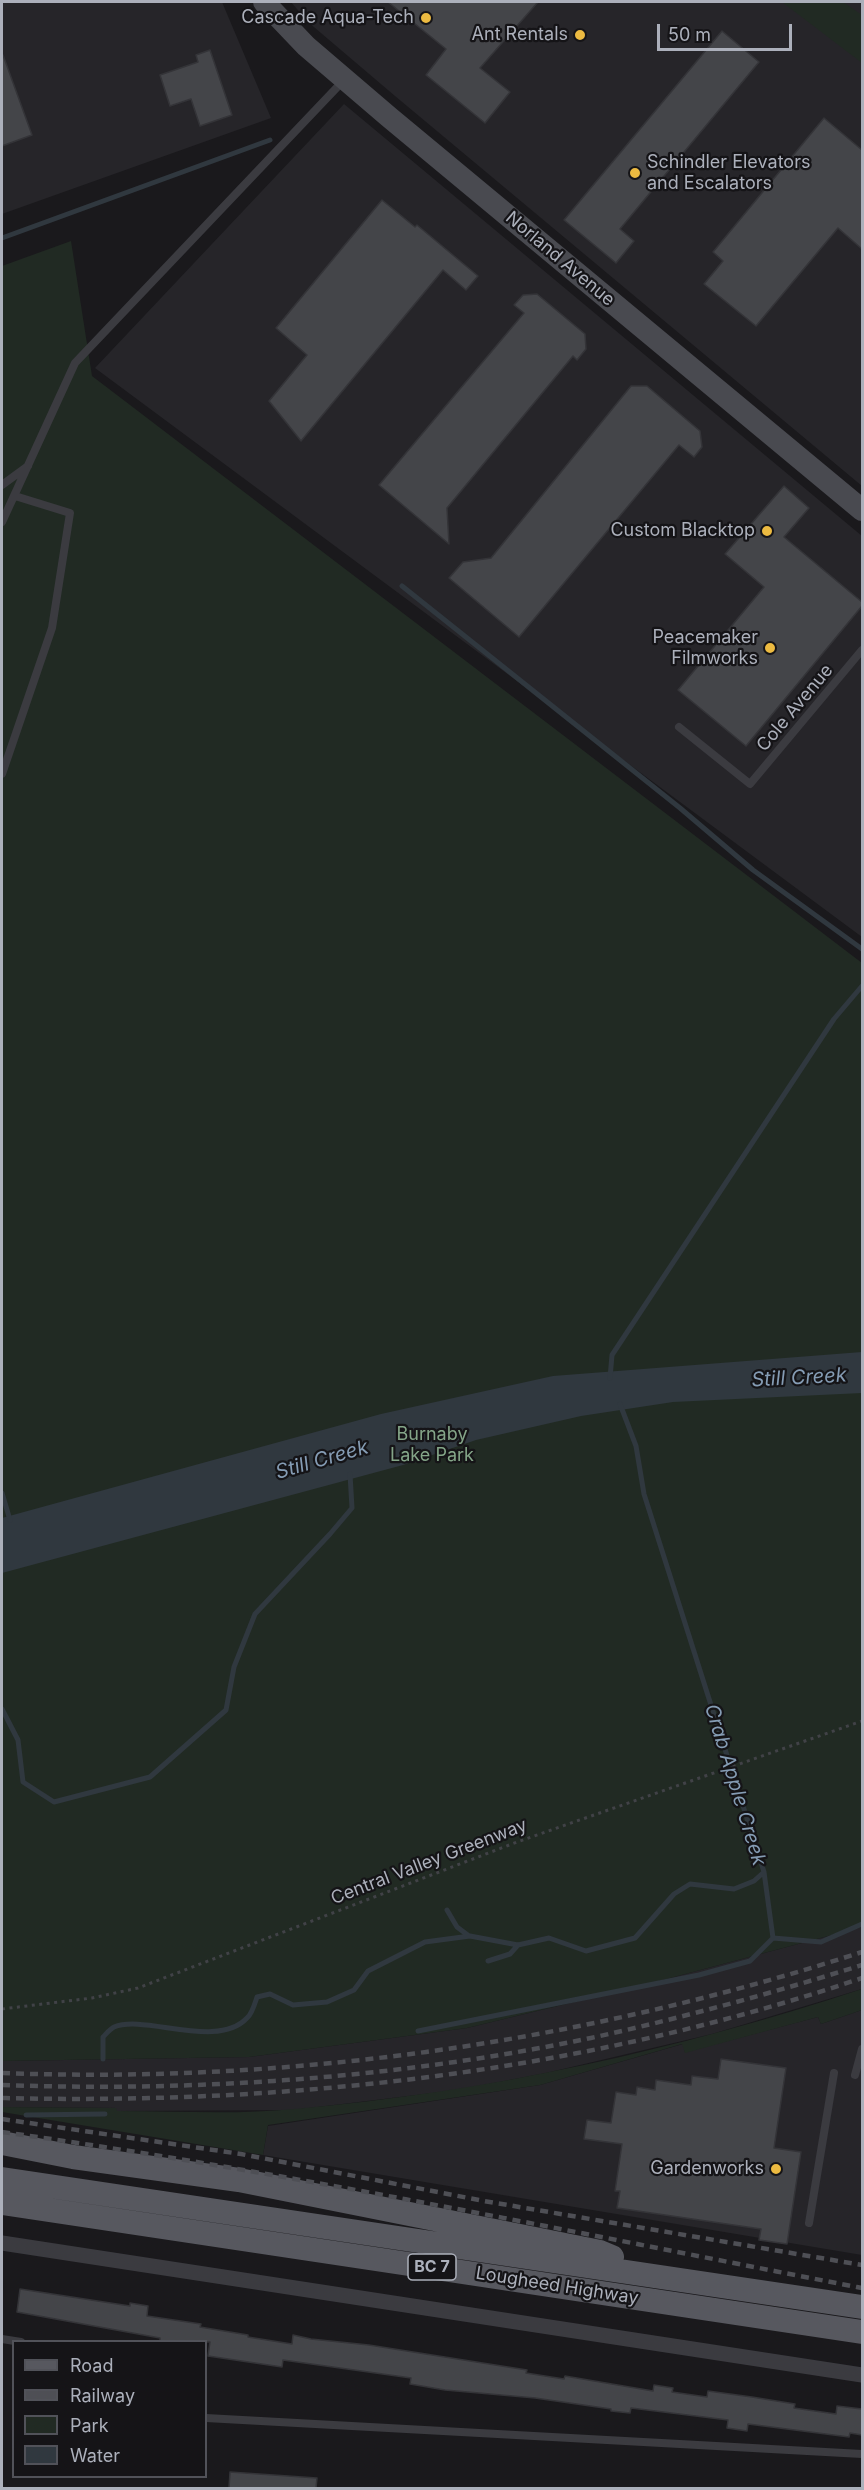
<!DOCTYPE html>
<html>
<head>
<meta charset="utf-8">
<style>
  body { margin:0 }
  #map { position:relative; width:864px; height:2490px; overflow:hidden; background:#1a191c; font-family:Inter,sans-serif }
  canvas { display:block }
  .frame { position:absolute; inset:0; border:3px solid #acb0bb; pointer-events:none }
  .legend { position:absolute; left:12px; top:2340px; width:195px; height:138px; box-sizing:border-box; background:#151417; border:2px solid #515259; margin:0; padding:8px 10px; list-style:none; font-size:18px; color:#acb0bb }
  .legend li { display:flex; align-items:center; gap:12px; height:30px }
  .legend b { width:30px; border:2px solid #515259 }
  .scale { position:absolute; left:657px; top:24px; width:135px; height:27px; box-sizing:border-box; border:3px solid #acb0bb; border-top:0; padding-left:8px; font-size:18px; line-height:21px; white-space:nowrap; color:#acb0bb; -webkit-text-stroke:4px #151417; paint-order:stroke }
</style>
</head>
<body>
<div id="map">
<canvas width="864" height="2490"></canvas>
<div class="frame"></div>
<ul class="legend">
<li><b style="height:8px;background:#57585f"></b>Road</li>
<li><b style="height:8px;background:#4e4f55"></b>Railway</li>
<li><b style="height:16px;background:#212a23"></b>Park</li>
<li><b style="height:16px;background:#30383f"></b>Water</li>
</ul>
<div class="scale">50 m</div>
</div>
<script>
const ctx = document.querySelector('canvas').getContext('2d');
ctx.lineJoin = 'round';
function fill(path, color) {
  ctx.fillStyle = color;
  ctx.fill(path, 'evenodd');
}
function stroke(path, color, width, dash) {
  ctx.strokeStyle = color;
  ctx.lineWidth = width;
  ctx.lineCap = dash ? 'butt' : 'round';
  ctx.setLineDash(dash || []);
  ctx.stroke(path);
}
function write(font, color, halo, rows, align = 'center') {
  ctx.font = font + ' Inter,sans-serif';
  ctx.lineWidth = 4.5;
  ctx.setLineDash([]);
  ctx.textBaseline = 'middle';
  ctx.strokeStyle = halo;
  ctx.fillStyle = color;
  for (const [text, x, y, turn = 0] of rows) {
    ctx.save();
    ctx.translate(x, y);
    ctx.rotate((+turn || 0) * Math.PI / 180);
    ctx.textAlign = isNaN(turn) ? turn : align;
    if (halo) ctx.strokeText(text, 0, 0);
    ctx.fillText(text, 0, 0);
    ctx.restore();
  }
}
fill(new Path2D(`
  M2,2H222L271,118L2,214Z
  M291,2H862V486L395,96L308,22Z
  M344,104L862,536V937L95,368Z
  M862,1927V1989L712,2034L546,2073L458,2090L293,2110L116,2111L115,2108L2,2107V2061L249,2057L467,2028L644,1985Z
  M862,2010V2255L263,2155L268,2126L540,2085L683,2044L685,2052L818,2017L821,2024Z`), '#262529');
fill(new Path2D(`
  M782,2H843L862,15V63Z
  M71,241L92,376L862,963V1927L644,1985L467,2028L249,2057L2,2061V266Z
  M862,1989V2010L821,2024L818,2017L685,2053L682,2044L540,2085L268,2125L263,2155L2,2112V2107L116,2108L117,2111C176,2111 236,2115 294,2109C487,2092 678,2050 862,1989Z`), '#212a23');
fill(new Path2D(`
  M862,1352V1393L673,1402L581,1416L476,1440L403,1465L2,1573V1518L381,1414L553,1376Z`), '#30383f');
stroke(new Path2D(`
  M2,238L270,140
  M402,586L680,808L753,870L862,949
  M610,1378L612,1355L834,1019L862,986
  M2,1493L10,1520
  M2,1709L18,1740L23,1782L54,1802L150,1777L226,1710L234,1667L255,1614L330,1534L352,1508L350,1474
  M764,1872L773,1938
  M447,1910L457,1927L469,1936
  M488,1961L510,1954L518,1945
  M418,2031L699,1975L750,1961L773,1938L821,1942L862,1924
  M103,2059V2037C106,2034 110,2029 114,2027C145,2014 217,2050 247,2018C252,2014 255,2003 257,1997L270,1994L293,2005L327,2002L354,1990L368,1971L425,1942L470,1936L518,1945L549,1938L586,1951L635,1938L674,1894L690,1884L734,1889L754,1881L764,1872L644,1494L636,1446L620,1404
  M26,2115L105,2114`), '#30383f', 5);
const building = new Path2D(`
  M388,2H538L480,68L510,92L485,123L426,75L446,49Z
  M722,31L759,62L620,229L634,241L616,263L564,220Z
  M210,50L232,115L200,126L191,99L170,106L160,75L198,62L196,55Z
  M3,55L32,135L2,146V56Z
  M824,118L862,150V249L838,228L756,326L704,284L723,261L713,252Z
  M382,200L415,227L417,225L478,276L466,290L443,270L301,441L269,401L307,355L276,328Z
  M537,294L585,334L586,349L577,360L573,356L447,508L449,544L379,485L524,313L514,305L523,295Z
  M631,386H647L700,431L702,447L694,457L679,445L519,637L449,578L463,562L491,558Z
  M784,486L809,508L784,537L862,602V606L746,746L678,690L764,587L725,554Z
  M721,2059L786,2068L774,2148L801,2152L787,2244L759,2240L761,2229L617,2208L620,2191H615L622,2144L584,2139L587,2120L611,2123L616,2092L636,2095L637,2087L655,2090L656,2080L691,2085L692,2076L718,2079Z
  M20,2289L130,2306V2303L148,2306L147,2316L201,2324L200,2327L248,2335V2337L292,2344L293,2335L311,2339L369,2345L527,2370L526,2373L564,2379L565,2376L653,2391L654,2385L673,2388L672,2392L707,2397L708,2391L752,2397L795,2404L794,2408L836,2414L837,2406L862,2409V2435L850,2433L849,2437L748,2424L747,2431L727,2428L728,2420L631,2408L630,2413L611,2411V2409L535,2398L445,2390L410,2384L411,2378L283,2360L282,2367L208,2356L210,2342H160V2338L17,2312Z
  M230,2472L317,2478L316,2488H229Z`);
fill(building, '#444549');
stroke(building, '#343438', 1.5);
stroke(new Path2D(`
  M2,2009L92,1998L138,1988L517,1842L862,1721`), '#414247', 3, [3, 4.5]);
stroke(new Path2D(`
  M2,485L28,466
  M2,522L75,363L344,80
  M679,727L750,784L862,650
  M2,774L52,628L70,513L15,496
  M855,2075L862,2049
  M809,2223L834,2073
  M2,2339L21,2342
  M206,2418L862,2454`), '#3b3b40', 8);
stroke(new Path2D(`
  M2,2243L862,2375`), '#3b3b40', 15);
stroke(new Path2D(`
  M264,2L306,46L389,117L862,510`), '#494a50', 22);
stroke(new Path2D(`
  M2,2143L73,2157L239,2180L600,2252L612,2257
  M2,2179L862,2307
  M2,2203L862,2332`), '#57585f', 24);
stroke(new Path2D(`
  M2,2073C294,2084 584,2042 862,1952
  M2,2085C202,2092 404,2078 600,2036C689,2016 776,1992 862,1965
  M2,2098C293,2105 585,2072 862,1978
  M2,2119L241,2154L484,2201L862,2265
  M2,2132C290,2172 576,2233 862,2288`), '#4e4f55', 4.5, [8, 6]);
for (const [x, y, r, color] of [
  [426,18,6,"#ecba41"],
  [580,35,6,"#ecba41"],
  [635,173,6,"#ecba41"],
  [767,531,6,"#ecba41"],
  [770,648,6,"#ecba41"],
  [776,2169,6,"#ecba41"]
]) {
  const dot = new Path2D();
  dot.arc(x, y, r, 0, 2 * Math.PI);
  ctx.fillStyle = color;
  ctx.fill(dot);
  stroke(dot, '#151417', 2);
}
for (const [x, y, w] of [
  [432,2267,48]
]) {
  const box = new Path2D();
  box.roundRect(x - w / 2, y - 13, w, 26, 4.5);
  ctx.fillStyle = '#151417';
  ctx.fill(box);
  stroke(box, '#acb0bb', 1.5);
}
write('bold 16px', '#acb0bb', null, [
  ["BC 7",432,2267]
]);
write('18px', '#acb0bb', '#151417', [
  ["Cascade Aqua-Tech",414,18],
  ["Ant Rentals",568,35],
  ["Schindler Elevators",647,163,"left"],
  ["and Escalators",647,184,"left"],
  ["Custom Blacktop",755,531],
  ["Peacemaker",758,638],
  ["Filmworks",758,659],
  ["Gardenworks",764,2169]
], 'right');
write('18px', '#acb0bb', '#151417', [
  ["Norland Avenue",560,259,40],
  ["Cole Avenue",795,708,-50],
  ["Central Valley Greenway",429,1862,-21],
  ["Lougheed Highway",557,2286,9]
]);
write('18px', '#84a588', '#151417', [
  ["Burnaby",432,1435],
  ["Lake Park",432,1456]
]);
write('italic 20px', '#859cb4', '#151417', [
  ["Still Creek",799,1378,-3],
  ["Still Creek",322,1460,-16],
  ["Crab Apple Creek",735,1785,73]
]);
</script>
</body>
</html>
